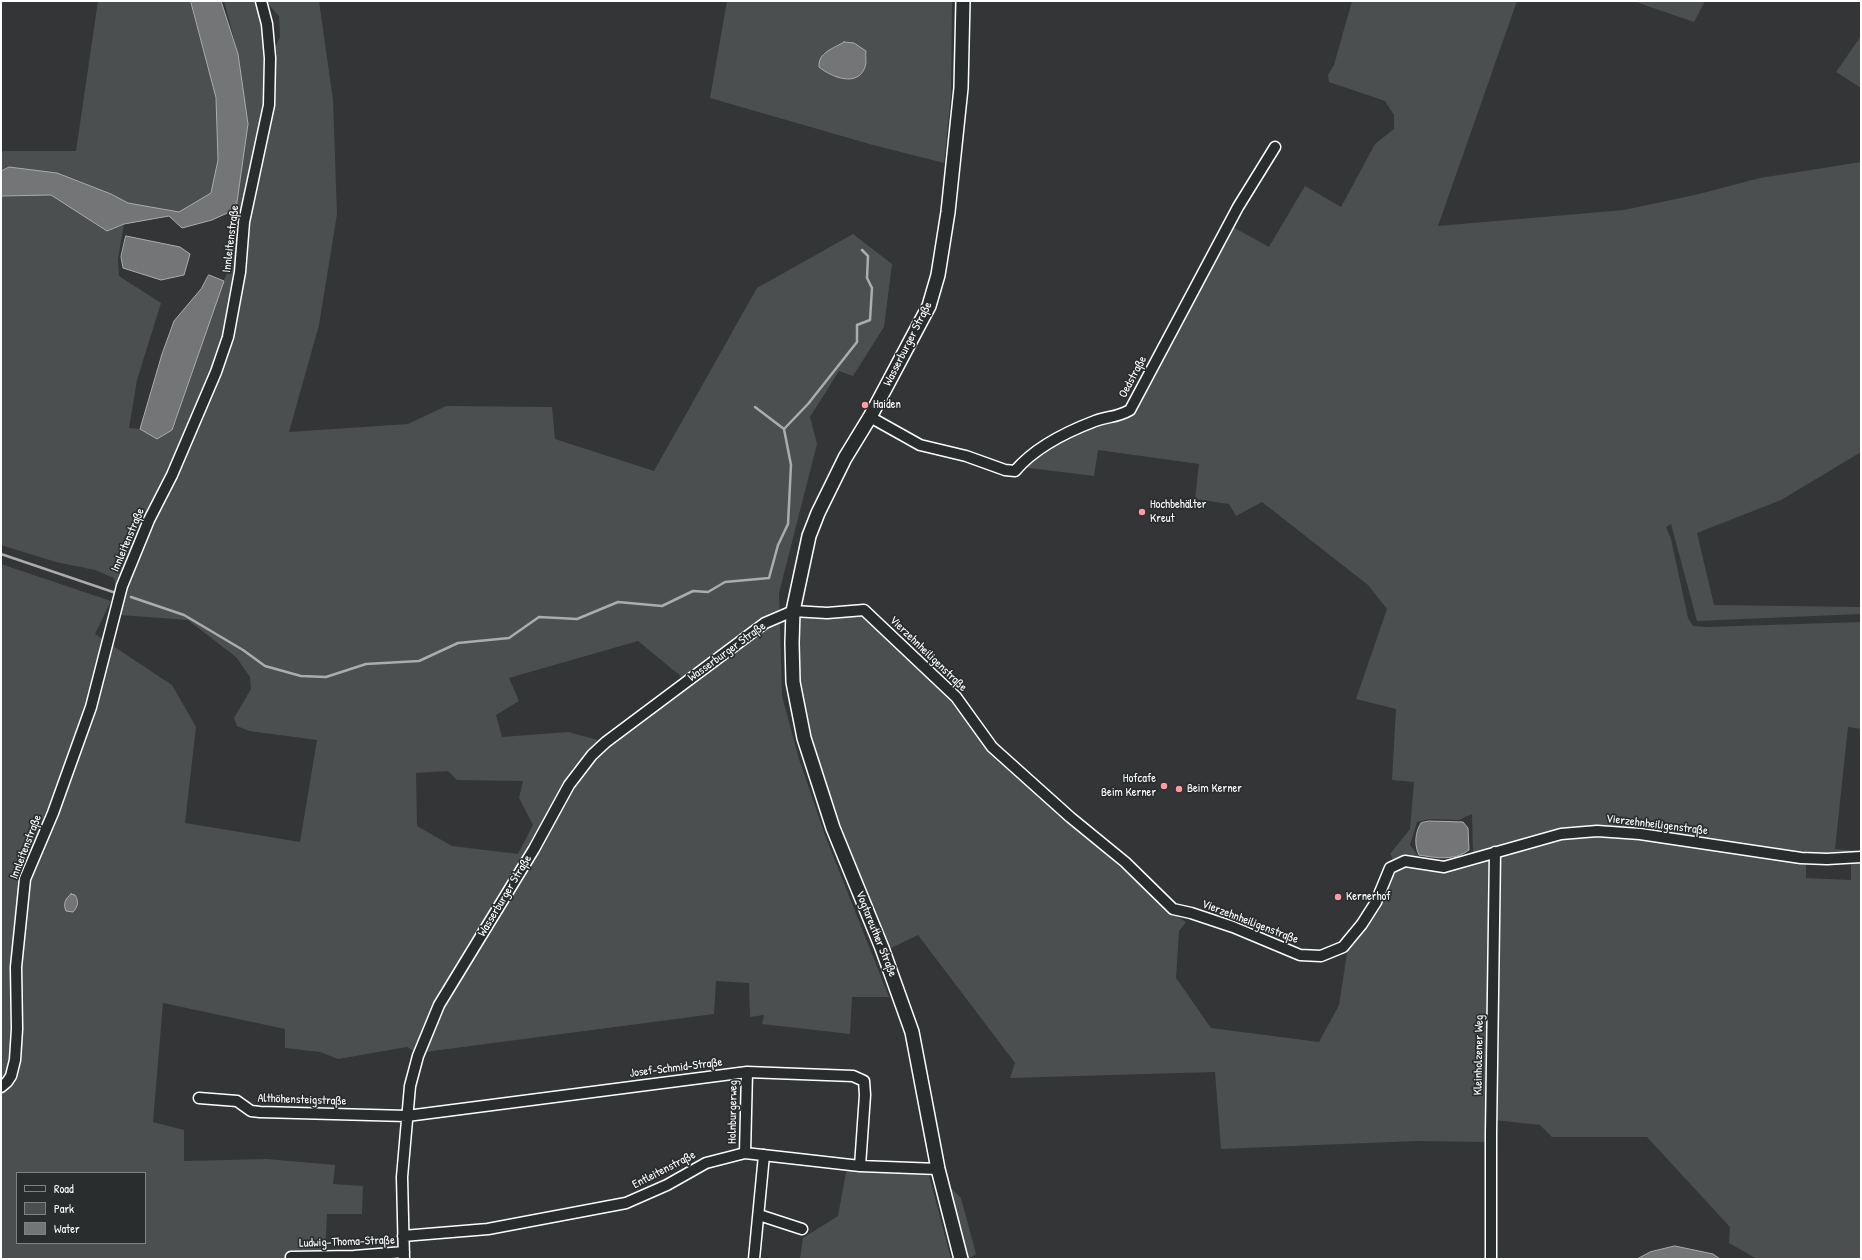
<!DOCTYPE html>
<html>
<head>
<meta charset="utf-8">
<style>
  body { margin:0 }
  #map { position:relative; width:1862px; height:1260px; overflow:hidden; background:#333536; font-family:"Patrick Hand",sans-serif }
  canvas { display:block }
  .frame { position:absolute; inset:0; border:2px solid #fff; pointer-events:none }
  .legend { position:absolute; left:16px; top:1172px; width:130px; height:72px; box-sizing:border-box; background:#2a2d2e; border:1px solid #7f8182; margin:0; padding:5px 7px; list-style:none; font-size:12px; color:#fff }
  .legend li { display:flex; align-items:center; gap:8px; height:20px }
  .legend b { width:20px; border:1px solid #7f8182 }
</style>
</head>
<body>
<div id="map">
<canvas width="1862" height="1260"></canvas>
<div class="frame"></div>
<ul class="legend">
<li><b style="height:5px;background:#2a2d2e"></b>Road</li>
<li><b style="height:11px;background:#4c4f50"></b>Park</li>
<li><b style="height:11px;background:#737576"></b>Water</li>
</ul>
</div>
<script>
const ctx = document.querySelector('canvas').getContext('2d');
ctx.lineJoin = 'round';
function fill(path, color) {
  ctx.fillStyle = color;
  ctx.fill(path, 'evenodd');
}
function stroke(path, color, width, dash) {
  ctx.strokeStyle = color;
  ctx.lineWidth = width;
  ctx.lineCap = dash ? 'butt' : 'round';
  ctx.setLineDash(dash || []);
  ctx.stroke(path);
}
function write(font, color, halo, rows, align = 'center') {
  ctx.font = font + ' "Patrick Hand",sans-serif';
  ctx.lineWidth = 3.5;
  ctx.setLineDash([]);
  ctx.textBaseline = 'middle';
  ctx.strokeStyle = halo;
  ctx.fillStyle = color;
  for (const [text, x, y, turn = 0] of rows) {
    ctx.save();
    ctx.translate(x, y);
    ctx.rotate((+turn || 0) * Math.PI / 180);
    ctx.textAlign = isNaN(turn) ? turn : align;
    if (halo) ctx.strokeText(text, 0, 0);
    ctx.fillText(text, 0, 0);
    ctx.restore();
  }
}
fill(new Path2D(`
  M98,1H191L216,98L218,160L212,193L179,212L128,203L111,194L57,173L9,167L1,170V151H76Z
  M224,1H319L333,100L337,214L319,325L289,432L408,424L446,406L552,407L555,439L654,471L757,288L853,234L892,264L884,327L853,376L839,371L810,417L817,444L779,593L782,696L799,759L826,838L889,997H852L850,1034L762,1024L764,1015L750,1017L749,983L716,981L714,1014L417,1053L407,1047L338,1059L320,1052L285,1048V1029L163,1003L153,1122L184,1130V1161L267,1159L335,1165L333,1184L363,1186L362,1214H327L325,1252H286V1259H1V564L111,601L95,634L172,685L196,727L185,823L300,842L317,740L249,731L237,726L234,718L251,689L250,677L236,657L188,620L120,615L114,578L95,570L56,562L1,545V196L51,195L107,231L124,224L118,259L119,276L161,303L137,380L129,428L140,429L157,439L172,430L230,263L236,209L248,124L238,54ZM263,3L269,5L279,16L280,37L273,52L267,51C261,36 263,23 257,10ZM638,641L683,678L598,740L568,732L502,737L496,715L519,701L509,678ZM448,771L457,780L523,781L519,798L533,825L518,854L452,846L417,826L416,773ZM17,1173H145V1243H17Z
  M727,1H952L951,96L944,163L873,145L710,98ZM844,42L854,43L866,51V66L822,54Z
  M1352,1H1517L1438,226L1624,210L1699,194L1760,178L1861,162V452L1781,500L1697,533L1714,605L1861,607V614L1697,621L1671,524L1666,527L1671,539L1688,618L1693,626L1707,627L1861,622V729L1848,727L1835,849L1861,851L1849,854L1813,856L1613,828L1473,855L1472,814L1459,820L1430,819L1417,822L1410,845L1422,861L1395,863L1390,854L1410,829L1414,782L1392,780L1396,709L1356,699L1387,609L1368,585L1262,502L1236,516L1229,504L1195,499L1199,464L1098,450L1094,476L1021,467L1054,443L1100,422L1120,419L1137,410L1231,226L1269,247L1305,186L1341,207L1375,144L1394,129V115L1385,101L1329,82L1328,75L1334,65Z
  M1633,1H1705L1694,22Z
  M1861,36V88L1836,72Z
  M799,616H861L953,699L990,750L1170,912L1186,922L1179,931L1176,978L1211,1028L1319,1042L1339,1005L1348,947L1391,871L1398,866L1419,867L1482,860L1489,861L1488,1142L1416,1141L1221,1149L1215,1072L1010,1078L1015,1063L918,935L889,949L840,826L812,739L800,680Z
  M1617,835L1806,861V878L1851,880V862L1861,860V1259H1757L1729,1243L1730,1227L1647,1137H1552L1540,1125L1495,1120L1498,860L1500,856L1567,837Z
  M847,1167L929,1175L951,1259H800L803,1238L838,1216Z
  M950,1187L961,1198L976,1254L968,1259Z`), '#4c4f50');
const water = new Path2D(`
  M191,1H221L238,54L248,124L236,209L212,220L182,228L169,216L124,224L107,231L51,195L1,196V171L9,167L57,173L111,194L128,203L179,212L211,193L218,160L216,98Z
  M844,42L854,43L866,51C865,57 867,63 865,67C858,88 831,77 819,67C818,52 833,49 844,42Z
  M126,236L180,247L190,254L184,275L161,280L123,268L121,257Z
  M209,275L224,281L172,430L157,439L140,429L162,354L174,321L201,289Z
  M1429,821L1463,822L1468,828L1469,850C1454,861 1437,858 1419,855C1414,845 1415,832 1421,823Z
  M71,894L75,895C79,901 78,907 73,912L66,911C63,904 65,899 71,894Z
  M1675,1246L1713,1254L1720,1259H1637L1650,1252Z`);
fill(water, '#737576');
stroke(water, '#abacad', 1);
stroke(new Path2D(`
  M755,407L784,429
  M1,554L113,592
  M131,597L184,615L243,650L265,666L301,676L326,677L366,664L419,661L458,643L509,638L539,617L577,619L618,602L662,606L693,591L708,592L725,582L769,578L778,545L788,524L791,465L784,429L808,404L857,342V325L870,320L872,288L867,278L868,256L862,250`), '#abacad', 2.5);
const minor = new Path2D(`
  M870,417L920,445L966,456L1005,470L1015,471C1035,447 1066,432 1095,421C1108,416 1116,418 1130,410L1238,207L1275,147
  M1,1087L7,1082L11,1076L15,1060L17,1029L16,967L25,879L53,813L91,707L122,586L149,520L172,475L216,372L228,337L240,272L244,222L269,105L270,58L267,24L261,1
  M199,1098L237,1101L251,1111L260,1112L407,1116L747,1072L853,1076L864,1081L865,1095L860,1166
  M745,1153L747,1072
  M759,1215L802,1229
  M403,1236L488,1229L626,1203L667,1185L706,1163L745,1153L860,1166L938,1169
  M291,1257L354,1256L404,1252
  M404,1259L402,1177L410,1086L418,1056L439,1005L534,849L569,785L592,755L606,742L765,623L793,611L827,613L864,610L956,697L992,747L1070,817L1125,862L1173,909L1191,913L1233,927L1300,955L1321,956L1343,947L1362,924L1376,902L1390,868L1405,861L1444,867L1561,834L1597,831L1640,834L1801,858L1827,859L1861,857
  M754,1259L764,1155
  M1491,1259V1133L1495,852`);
const major = new Path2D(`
  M961,1259L938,1169L912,1032L882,948L833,828L804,738L793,682L792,643L793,611L809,536L818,513L845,458L870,417L929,306L938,275L948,212L961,88L963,1`);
stroke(minor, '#fff', 13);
stroke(major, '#fff', 16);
stroke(minor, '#2a2d2e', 10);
stroke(major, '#2a2d2e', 13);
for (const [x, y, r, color] of [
  [865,405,4,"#ff9aa2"],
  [1142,512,4,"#ff9aa2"],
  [1164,786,4,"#ff9aa2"],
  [1179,789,4,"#ff9aa2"],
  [1338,897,4,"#ff9aa2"]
]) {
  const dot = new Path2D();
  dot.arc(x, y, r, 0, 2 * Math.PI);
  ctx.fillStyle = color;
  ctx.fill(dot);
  stroke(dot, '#2a2d2e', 1.5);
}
write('12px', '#fff', '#2a2d2e', [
  ["Innleitenstraße",231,239,-83],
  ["Wasserburger Straße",908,344,-63],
  ["Oedstraße",1133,377,-62],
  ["Innleitenstraße",128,540,-67],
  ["Wasserburger Straße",727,652,-36],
  ["Vierzehnheiligenstraße",928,654,44],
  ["Vierzehnheiligenstraße",1657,825,7],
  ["Innleitenstraße",26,847,-69],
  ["Wasserburger Straße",505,896,-59],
  ["Vierzehnheiligenstraße",1250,922,21],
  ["Vogtareuther Straße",876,934,68],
  ["Kleinholzener Weg",1479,1055,-89],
  ["Josef-Schmid-Straße",676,1068,-7],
  ["Althöhensteigstraße",302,1100,2],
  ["Holnburgerweg",733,1112,-89],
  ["Entleitenstraße",664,1170,-27],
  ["Ludwig-Thoma-Straße",347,1242,-2]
]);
write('12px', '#fff', '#2a2d2e', [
  ["Haiden",873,405],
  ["Hochbehälter",1150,505],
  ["Kreut",1150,519],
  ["Hofcafe",1156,779,"right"],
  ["Beim Kerner",1156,793,"right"],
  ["Beim Kerner",1187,789],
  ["Kernerhof",1346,897]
], 'left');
</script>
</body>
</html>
